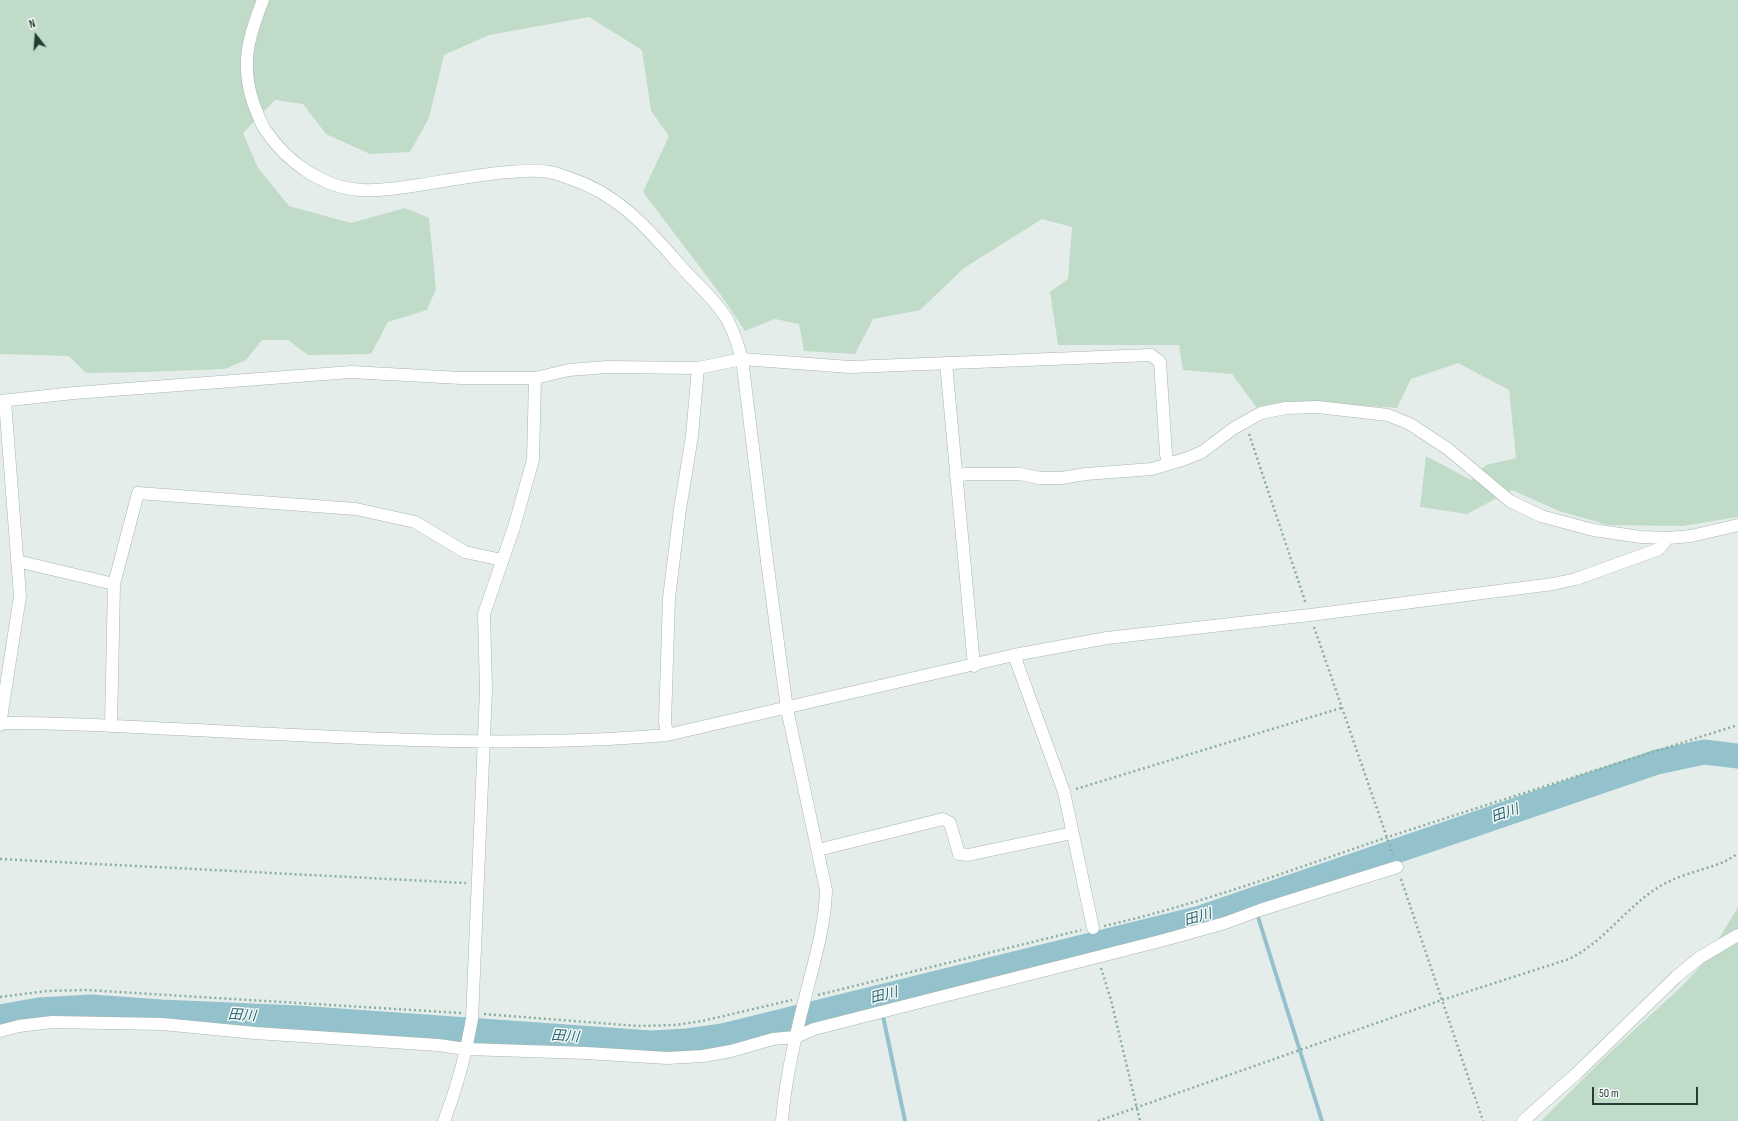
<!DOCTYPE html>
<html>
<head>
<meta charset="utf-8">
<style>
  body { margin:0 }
  #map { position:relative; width:1738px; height:1121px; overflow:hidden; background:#e5edea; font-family:"Sofia Sans Condensed",sans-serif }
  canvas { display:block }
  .north { position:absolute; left:16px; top:16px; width:40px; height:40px; -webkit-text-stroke:3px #f6faf8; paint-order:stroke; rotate:343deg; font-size:11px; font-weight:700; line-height:16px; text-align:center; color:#263d37 }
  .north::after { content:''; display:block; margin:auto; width:14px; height:18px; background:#263d37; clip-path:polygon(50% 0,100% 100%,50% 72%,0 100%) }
  .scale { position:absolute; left:1592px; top:1087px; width:106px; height:18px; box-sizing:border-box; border:2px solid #263d37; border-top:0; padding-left:5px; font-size:12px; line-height:14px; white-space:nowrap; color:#263d37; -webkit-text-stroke:3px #f6faf8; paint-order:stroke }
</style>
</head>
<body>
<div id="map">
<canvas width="1738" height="1121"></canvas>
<div class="north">N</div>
<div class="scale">50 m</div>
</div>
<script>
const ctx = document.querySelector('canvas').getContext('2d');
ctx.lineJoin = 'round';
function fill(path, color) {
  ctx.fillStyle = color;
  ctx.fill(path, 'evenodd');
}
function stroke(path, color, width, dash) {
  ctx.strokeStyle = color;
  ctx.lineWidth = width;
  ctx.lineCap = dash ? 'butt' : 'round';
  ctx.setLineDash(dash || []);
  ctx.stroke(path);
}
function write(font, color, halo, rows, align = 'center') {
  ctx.font = font + ' "Sofia Sans Condensed","Noto Sans JP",sans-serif';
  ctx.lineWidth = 3;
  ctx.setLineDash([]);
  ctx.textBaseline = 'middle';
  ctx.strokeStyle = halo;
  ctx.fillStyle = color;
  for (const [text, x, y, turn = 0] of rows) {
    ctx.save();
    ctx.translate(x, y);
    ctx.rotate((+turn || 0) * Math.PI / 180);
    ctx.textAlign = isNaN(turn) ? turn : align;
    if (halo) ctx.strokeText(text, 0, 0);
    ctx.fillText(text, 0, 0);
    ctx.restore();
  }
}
fill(new Path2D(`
  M0,0H1738V517L1683,526L1608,525L1559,511L1512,490L1467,514L1420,507L1426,456L1471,480L1486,465L1516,458L1509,390L1458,363L1411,379L1397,408L1327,403L1259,411L1232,374L1183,370L1179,345H1058L1050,292L1068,279L1072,227L1042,219L964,268L920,310L873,319L855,354L804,351L799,324L775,319L745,331L721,295L643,192L669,136L651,111L642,50L589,17L489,35L444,55L429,118L410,152L370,154L326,134L303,104L275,100L243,133L258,168L289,206L351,223L405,208L429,218L436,289L427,310L388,322L371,354L308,355L288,340H262L246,360L225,369L146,372L86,373L69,356L0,354Z
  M1738,907V1121H1541L1605,1057L1682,986L1706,960Z`), '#c0dcc8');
stroke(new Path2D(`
  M1253,901L1322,1121
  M879,997L905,1121`), '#93c2cc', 4);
stroke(new Path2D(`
  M0,1017L39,1010L91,1007L161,1012L298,1018L651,1043L687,1041L723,1036L1197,919L1657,762L1704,752L1738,756`), '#93c2cc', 25);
const street = new Path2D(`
  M946,363L974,666
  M0,401L74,393L351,372L461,378H535L569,370L607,367L698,368L742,359L850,367L1151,355L1160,362L1166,454L1168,464
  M956,476L966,474H1020L1040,478H1061L1086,474L1152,469L1185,459L1202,452L1234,428L1261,413L1286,408L1318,407L1388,415L1410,424L1448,449L1510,501L1541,516L1593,530L1641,537L1668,538
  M17,561L114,584
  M767,561L787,709L826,890C825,927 814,962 805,998C795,1037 785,1080 782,1121
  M1014,655L1064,792L1093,928
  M0,723C58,722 116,726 174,729C338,737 503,749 667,735L1014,655L1107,638L1310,615L1553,584L1576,579L1659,549L1668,538L1691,536L1738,525
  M0,725L20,596L5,401
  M111,726L114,584L138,493L356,509L415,522L465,552L502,560
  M667,735L665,722L669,598L680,509L692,436L698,368
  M818,850L943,819L950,823L959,854L968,855L1072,833
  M0,1031L19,1026L52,1022L162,1024L255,1033L438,1045L466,1049L586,1053L667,1058L703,1056L731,1051L773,1039L796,1037L814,1029L1164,940L1225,923L1260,910L1397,867
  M444,1121C457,1088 466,1054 472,1019L486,690L484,614L514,527L533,460L535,378
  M1523,1121L1576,1074L1676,977L1699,958L1738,935`);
const secondary = new Path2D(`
  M263,0C248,38 240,65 254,105C258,114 260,123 266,131C287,162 323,188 361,190C380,191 401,188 419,185C445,181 472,176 498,173C514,172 532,169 549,172C556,173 563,176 569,178C622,195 651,233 686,272C700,287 717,302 727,319C734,331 738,346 742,359L767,561`);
stroke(street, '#a8b5b1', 13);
stroke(secondary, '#a5b8b1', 13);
stroke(new Path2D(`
  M1249,434L1306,604
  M1314,627L1393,855
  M1076,789L1341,708
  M0,859L466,883
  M1401,879L1483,1121
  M1104,926C1201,904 1294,869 1388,837C1504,799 1621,762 1738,725
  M1101,968L1111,1000L1140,1121
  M818,995L1081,930
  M0,997L47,991L86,990L461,1013
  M484,1014L638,1026L675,1025L702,1021L792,1000
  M1098,1121L1442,1000L1569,959C1608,940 1631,899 1670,881C1692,870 1720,868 1738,853`), '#89ada2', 2.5, [2, 3]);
stroke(street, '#fff', 12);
stroke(secondary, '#fff', 12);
write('italic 14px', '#256574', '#f6faf8', [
  ["田川",1505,814,-19],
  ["田川",1198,918,-16],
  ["田川",884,996,-14],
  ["田川",242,1016,4],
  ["田川",565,1037,4]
]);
</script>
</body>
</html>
